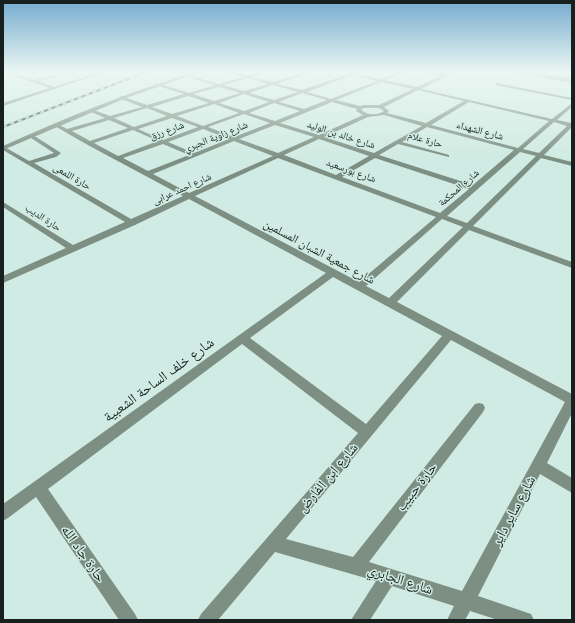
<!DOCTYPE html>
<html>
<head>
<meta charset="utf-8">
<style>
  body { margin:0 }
  #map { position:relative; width:575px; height:623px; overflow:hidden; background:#d0ebe3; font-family:"Open Sans",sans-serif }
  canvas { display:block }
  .frame { position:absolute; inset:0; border:4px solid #17201e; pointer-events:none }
</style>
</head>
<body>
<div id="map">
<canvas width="575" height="623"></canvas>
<div class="frame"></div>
</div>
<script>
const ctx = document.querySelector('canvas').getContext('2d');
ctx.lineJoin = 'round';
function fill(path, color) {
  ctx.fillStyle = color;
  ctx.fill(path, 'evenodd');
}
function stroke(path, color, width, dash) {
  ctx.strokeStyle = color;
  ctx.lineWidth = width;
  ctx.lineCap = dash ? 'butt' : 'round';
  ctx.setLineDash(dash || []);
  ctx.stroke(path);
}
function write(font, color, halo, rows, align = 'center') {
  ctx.font = font + ' "Open Sans","Noto Naskh Arabic",sans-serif';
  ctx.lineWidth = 3;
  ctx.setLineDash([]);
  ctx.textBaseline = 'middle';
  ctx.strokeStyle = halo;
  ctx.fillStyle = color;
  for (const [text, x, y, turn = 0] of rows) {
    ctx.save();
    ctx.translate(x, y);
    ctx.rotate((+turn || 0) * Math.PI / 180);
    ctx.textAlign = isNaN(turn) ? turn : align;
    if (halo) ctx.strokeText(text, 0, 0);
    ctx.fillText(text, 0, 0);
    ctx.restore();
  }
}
fill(new Path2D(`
  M524,72H531L572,79V81Z
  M497,83L572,98V100L495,85Z`), '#7d8f83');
fill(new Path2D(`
  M4,72H9L33,80L74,72L38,81L54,87L100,72H105L3,106V103L50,88Z
  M229,72H234L248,75L265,72L252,77L273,82L306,72H311L277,84L302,90L348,74L347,73L360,72L357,74L381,79L399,72H404L385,80L417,87L441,76L427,72L445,74L454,72L421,89L552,119L572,103V107L557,120L572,123V127L544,155L572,162V166L541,158L473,226L572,262V268L469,230L397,302L572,394V413L547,463L572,478V493L540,474L478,596L531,614L534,620H498L470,611L465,620H447L454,606L392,586L370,620H351L376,581L275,552L218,620H198L201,614L358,433L242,344L48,489L135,614L138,620H119L36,497L8,518L3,521V504L326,273L189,199L135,225L3,283V276L66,248L3,207V202L73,245L125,222L3,150V146L29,161L54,153L28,136L33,135L61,153L56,157L34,163L131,219L183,196L86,144L53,125L58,124L67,129L105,118L89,111L91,109L110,116L142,107L119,98L121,96L147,105L184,94L155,85L157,83L189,93L215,85L185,76V74L219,84L243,77ZM353,75L377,81L331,99L307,92ZM248,78L268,84L244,91L224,85ZM381,82L413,89L379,105H363L360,106L336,100ZM273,85L298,92L274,100L249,93ZM219,87L240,93L214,101L193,94ZM418,90L464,101L426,123L387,113L389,111L384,107ZM302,93L327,100L304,109L279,102ZM244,94L269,102L244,111L219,103ZM188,96L209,103L172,114L152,107ZM332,102L357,109L356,111L363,115L319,135L280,123ZM469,102L549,121L518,148L431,125ZM274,103L300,111L275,121L249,113ZM214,104L239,113L203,126L177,116ZM147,108L167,116L134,127L114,118ZM364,108H379L384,111C376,116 368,115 361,110ZM244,114L270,123L234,137L208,127ZM384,115L422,126L374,153L324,137L368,117ZM172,118L198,127L163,140L138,129ZM109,120L128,128L90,141L72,131ZM554,122L567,126L539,153L523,149ZM275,125L314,137L278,153L239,139ZM427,127L514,150L473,185L379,155L398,144L449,157V155L402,142ZM203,129L229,139L194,153L168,142ZM133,130L158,141L118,156L94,143ZM319,139L369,156L336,175L284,155ZM234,141L273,156L189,193L153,174ZM163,144L189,155L148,171L123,158ZM520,152L536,156L467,223L447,216ZM278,158L436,217L359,282L195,196ZM375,158L469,189L440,213L342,177ZM442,219L463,227L389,298L366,286ZM333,277L442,336L366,424L250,338ZM451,340L565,402L462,591L369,562L483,412L485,408L483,404L479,403L475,404L353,557L286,539Z
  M512,72H519L572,81V83Z`), '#7d8f83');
fill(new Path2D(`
  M196,72H201L126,98L3,150V146C66,118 129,91 196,72Z`), '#7d8f83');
const rail = new Path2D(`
  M3,127L146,72`);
stroke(rail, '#45534f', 2);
stroke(rail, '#d0ebe3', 1.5, [4]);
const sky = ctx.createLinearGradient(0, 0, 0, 159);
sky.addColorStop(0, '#75abcf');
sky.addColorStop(0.45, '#eaf6f2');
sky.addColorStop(1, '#eaf6f200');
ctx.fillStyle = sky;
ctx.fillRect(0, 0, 575, 159);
write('10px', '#17201e', '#d0ebe3', [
  ["شارع رزق",167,131,-20],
  ["شارع الشهداء",480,131,15],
  ["شارع خالد بن الوليد",341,135,18],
  ["شارع زاوية الجبري",216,137,-22],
  ["حارة علام",425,140,16],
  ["شارع بورسعيد",351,171,20],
  ["حارة اللمعى",72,177,30],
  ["شارع المحكمة",459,188,-41],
  ["شارع احمد عرابى",182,189,-24],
  ["حارة الديب",43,218,33]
]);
write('12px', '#17201e', '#d0ebe3', [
  ["شارع جمعية الشبان المسلمين",319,252,28]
]);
write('14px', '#17201e', '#d0ebe3', [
  ["شارع خلف الساحة الشعبية",159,380,-36],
  ["شارع ابن الفارض",328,478,-50],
  ["حارة حبيب",417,487,-52],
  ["شارع ساير داير",514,511,-62],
  ["حارة جاد الله",83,554,55],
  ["شارع الجابري",400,580,18]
]);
</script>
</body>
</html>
